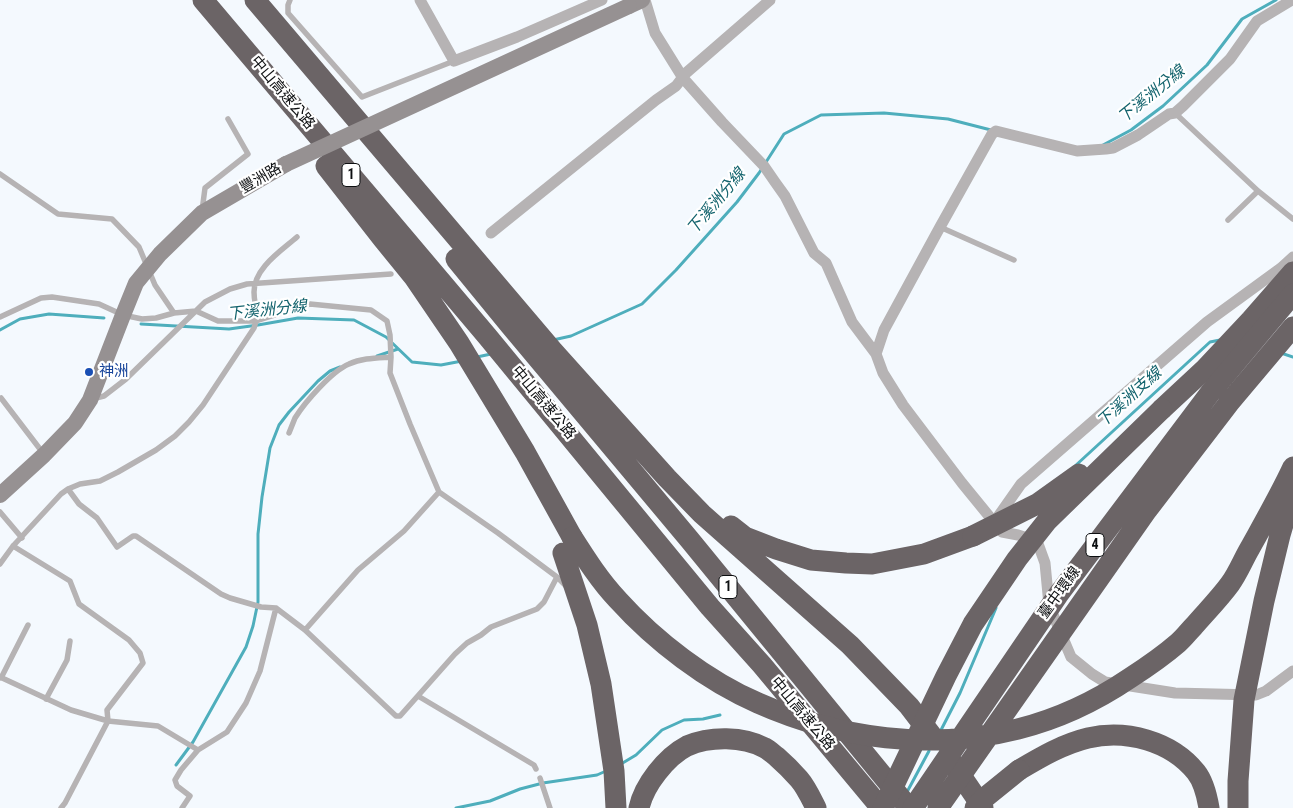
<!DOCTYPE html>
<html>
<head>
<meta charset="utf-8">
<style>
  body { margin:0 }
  canvas { display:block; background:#f4f9fe }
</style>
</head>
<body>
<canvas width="1293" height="808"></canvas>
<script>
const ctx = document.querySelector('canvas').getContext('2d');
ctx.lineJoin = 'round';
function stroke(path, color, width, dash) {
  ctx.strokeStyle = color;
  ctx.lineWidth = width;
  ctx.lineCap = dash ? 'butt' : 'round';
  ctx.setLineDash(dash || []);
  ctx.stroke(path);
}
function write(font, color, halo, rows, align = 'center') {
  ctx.font = font + ' "Roboto Condensed","Noto Sans TC",sans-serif';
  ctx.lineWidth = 4.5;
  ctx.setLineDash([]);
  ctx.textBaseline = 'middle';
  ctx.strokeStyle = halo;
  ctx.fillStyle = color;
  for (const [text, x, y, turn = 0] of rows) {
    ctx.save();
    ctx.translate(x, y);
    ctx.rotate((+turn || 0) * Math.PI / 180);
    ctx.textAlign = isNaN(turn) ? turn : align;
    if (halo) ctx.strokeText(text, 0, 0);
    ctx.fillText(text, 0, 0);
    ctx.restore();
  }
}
stroke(new Path2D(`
  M1103,145L1131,130L1163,106L1207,65L1242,19L1276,0
  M141,324L229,329L258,325L298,318L354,320L386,337L412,362L441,365L462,361
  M0,330L20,319L49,314L104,318
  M553,340L571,336L642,304L676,270L737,202L759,173L784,134L821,115L884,113L948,119L991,130
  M1281,353L1293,357
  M377,356L398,349
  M477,357L491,354
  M1075,466L1210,342L1220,340
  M940,732L960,693L996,608
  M621,764L636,755L662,730L684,720L703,719L720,715
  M176,765L193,742L246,647L253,626L258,602V534L262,497L270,448L279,425L289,412L318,381L330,371L340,367
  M907,792L929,751
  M456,808L490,801L520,789L543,783L597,775L606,771`), '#4eaebc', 3);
stroke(new Path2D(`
  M290,0L288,5V13L362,97L454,61
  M1175,113L1258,191L1293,219
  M0,174L58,214L112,219L139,247L155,285L174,313L196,311L218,321H256L310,304L371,310L387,321L390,335L391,357
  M202,211L205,188L248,154L228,119
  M1228,220L1258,191
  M940,227L1014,260
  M0,317L41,298L52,297L99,304L123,315L142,319L156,318L174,313
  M1,398L43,453
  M92,399L104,396L126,379L205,302L230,289L247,284L391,274
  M289,433C291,428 293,423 295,418C305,402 332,371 349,364C362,358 377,358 391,357L390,373L410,424L439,492L498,533L557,577L566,586
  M68,489L79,504L97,518L117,547L133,536H136L221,594L230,598L261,607L276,608L305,630L396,716H400L455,654L467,643L481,635L491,627L537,609L544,602L557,577
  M0,512L22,538
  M13,546L70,581L79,604L129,640L140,653L143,663L107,710L108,721L65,803L61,808
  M0,564L13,546L61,494L68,489L80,484L100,481L118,472L156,450L175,436L189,422L203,405L254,328C260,312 254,307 254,292C254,268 281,251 297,237
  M305,630L358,570L404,531L439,492
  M0,677L71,710L108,721L158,726L198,750
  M1,678L28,625
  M418,696L534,765L536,769
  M46,699L67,660L70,641
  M540,778L550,808
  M182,808L190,796L177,786L175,780L181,770L198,750L227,732L246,703L260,671L276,608`), '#b6b3b4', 5.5);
stroke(new Path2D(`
  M420,0L454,61L517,37L602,0
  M645,0L655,33L683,78L722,122L764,166L775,182L785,196L814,253L826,263L852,322L876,354L883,373L903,405L962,483L1002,532L1018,535L1037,541L1045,563L1049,605L1071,657L1092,674L1105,682L1175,693L1256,695L1266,691L1293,671
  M491,233L656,100L676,86L686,73L770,0
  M876,354L884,330L940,227L992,134L996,131L1077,151L1106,149L1113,148L1138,135L1169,114L1175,113L1183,106L1230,59L1257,21L1292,0
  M995,521L1021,484L1207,322L1281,268L1293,257`), '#b6b3b4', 11);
stroke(new Path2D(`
  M629,6L642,0
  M0,495L44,455L75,423L90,400L123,315L136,283L160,254L202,213L286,164`), '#969192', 16);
stroke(new Path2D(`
  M203,0L487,336L710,607L762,665L881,808
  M255,0L553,351L667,478L702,514L850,645L909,706L932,736
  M326,166L383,239L414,277L459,343L525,452L572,537
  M456,259L510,325L689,539L909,808
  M1162,409L1205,369L1251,320L1293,272
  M731,526L745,537L776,549L811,560L846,563L872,564L924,554L973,536
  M951,761L983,808
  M1019,770C1041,757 1063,744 1088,738C1126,729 1171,741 1196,772C1204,782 1207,796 1209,808
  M639,808C644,785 666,757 687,746C710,736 743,736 765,748C769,750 773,754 777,757C785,764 792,771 799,779C806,787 811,798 816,808`), '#6b6466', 21);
stroke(new Path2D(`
  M286,164L629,6`), '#969192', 16);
stroke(new Path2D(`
  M973,536L1037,504L1079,474
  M572,537C586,559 600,581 618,600C655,641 707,681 758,703C839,739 932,751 1018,729C1058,719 1096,701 1130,678C1147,667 1163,656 1178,643C1184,638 1189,631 1194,626C1206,612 1219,599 1230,584C1238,573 1243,560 1250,548C1265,521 1280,495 1293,467
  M563,553L587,625L601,684L614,771L616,808
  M883,808L946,676L973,624L1017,559L1047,521L1162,409
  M913,808L1058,595L1210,393L1293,294
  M938,808L1147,510L1229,403L1293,327
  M975,808L982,800L1019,770
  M1238,808V781L1244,700L1264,601L1280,535L1293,491`), '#6b6466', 21);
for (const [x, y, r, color] of [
  [89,372,5,"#1a4fb4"]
]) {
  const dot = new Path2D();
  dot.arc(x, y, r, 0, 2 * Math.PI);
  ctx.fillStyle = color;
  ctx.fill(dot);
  stroke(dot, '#fff', 2);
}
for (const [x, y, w] of [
  [351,175,18],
  [1095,545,18],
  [728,587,18]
]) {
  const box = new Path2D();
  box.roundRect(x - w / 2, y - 11.5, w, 23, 4);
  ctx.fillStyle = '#fff';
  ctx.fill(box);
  stroke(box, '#0d0f11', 1);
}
write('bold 14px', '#0d0f11', null, [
  ["1",351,175],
  ["4",1095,545],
  ["1",728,587]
]);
write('15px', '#0d0f11', '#fff', [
  ["中山高速公路",282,93,50],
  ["豐洲路",261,179,-30],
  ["中山高速公路",543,403,50],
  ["臺中環線",1060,593,-54],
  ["中山高速公路",802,714,50]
]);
write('15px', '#164399', '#fff', [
  ["神洲",99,372]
], 'left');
write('italic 16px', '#13636d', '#fff', [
  ["下溪洲分線",1152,95,-39],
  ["下溪洲分線",717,202,-50],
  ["下溪洲分線",267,311,-6],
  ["下溪洲支線",1130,398,-42]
]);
</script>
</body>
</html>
